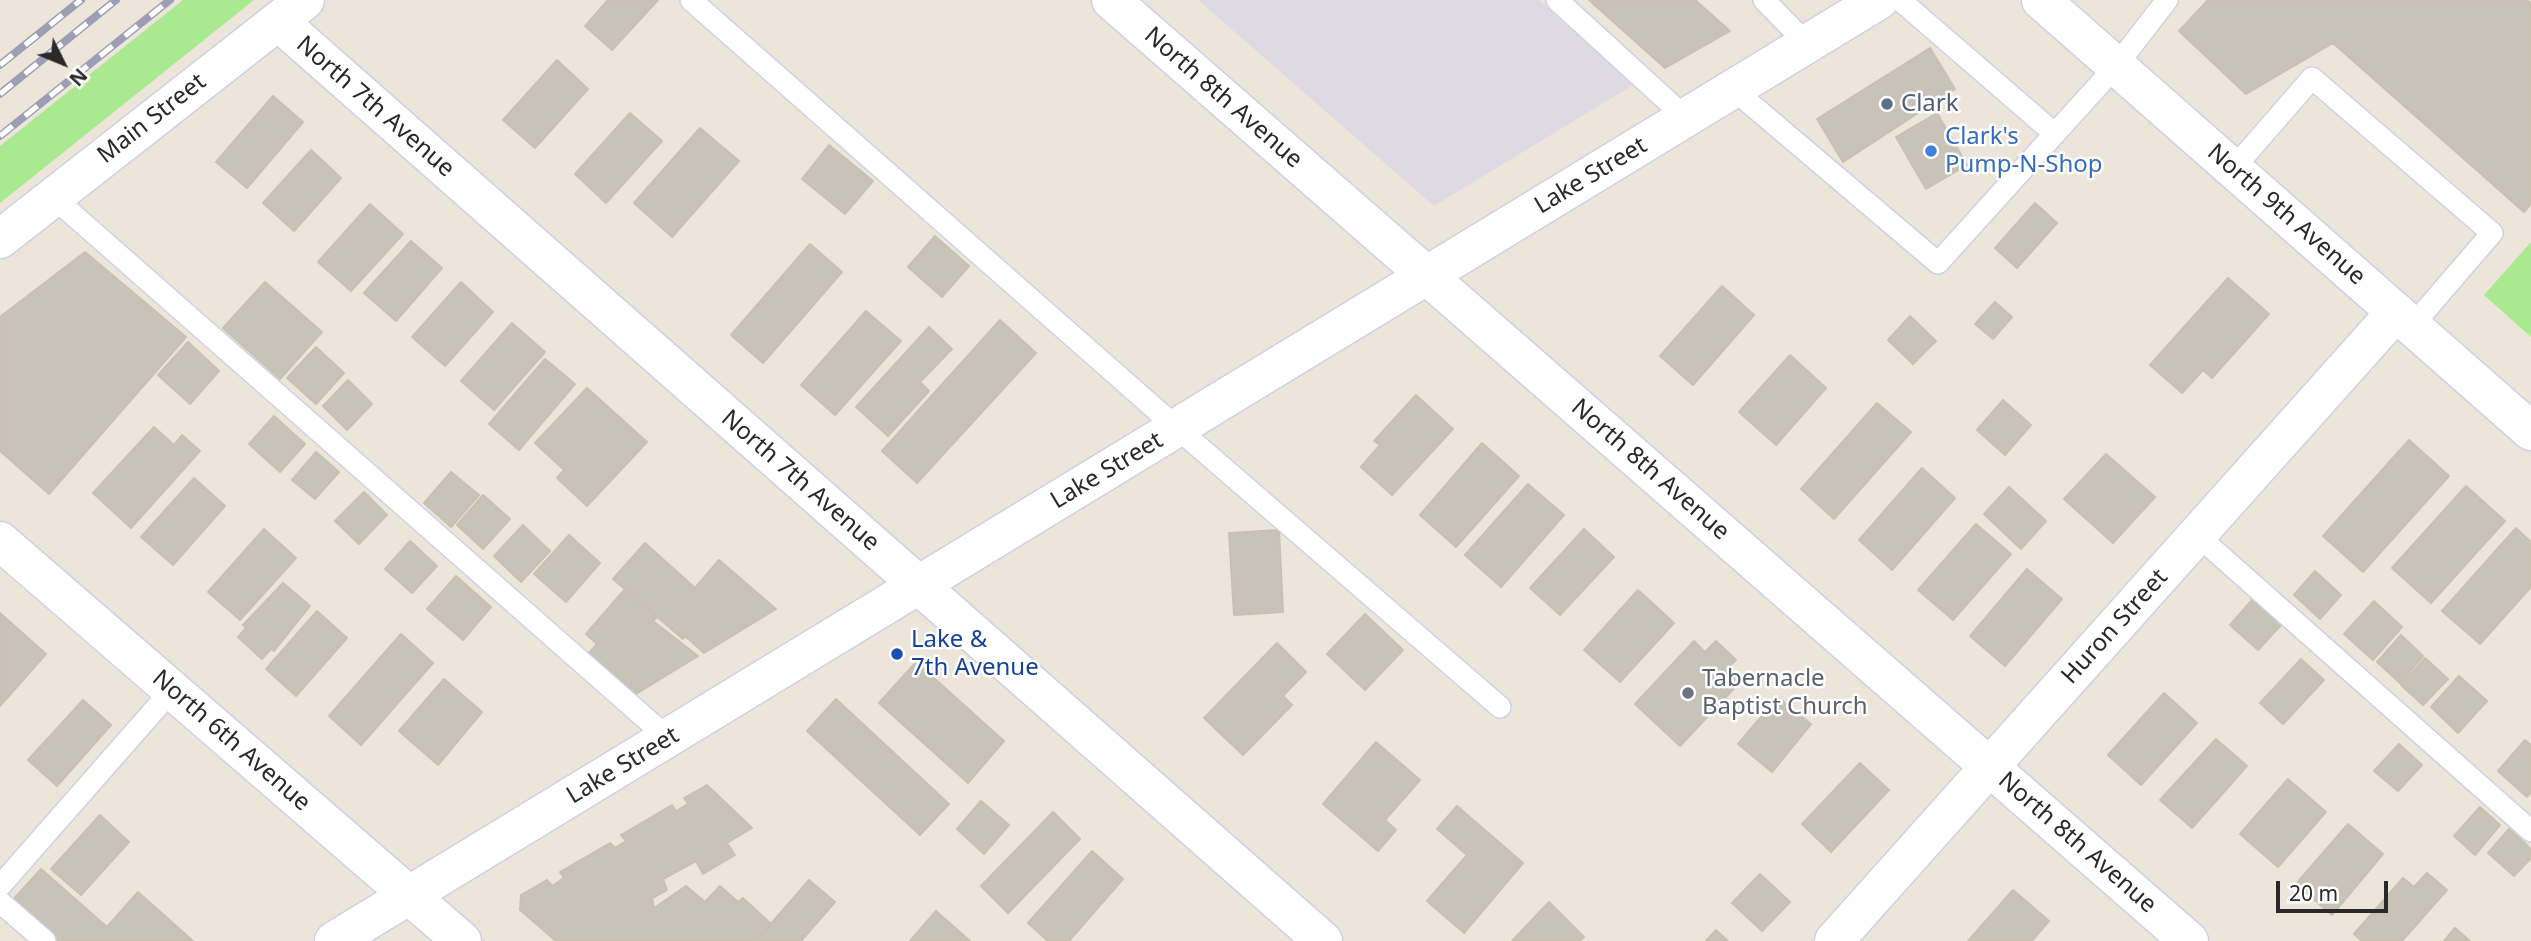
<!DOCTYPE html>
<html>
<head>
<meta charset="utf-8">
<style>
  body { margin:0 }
  #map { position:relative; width:2531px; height:941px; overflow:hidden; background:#ede5d9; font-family:"Noto Sans",sans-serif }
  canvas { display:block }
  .north { position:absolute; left:28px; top:28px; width:70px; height:70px; -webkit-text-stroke:5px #fff; paint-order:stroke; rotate:133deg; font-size:19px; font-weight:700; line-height:28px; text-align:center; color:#292929 }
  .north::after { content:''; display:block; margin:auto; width:24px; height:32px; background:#292929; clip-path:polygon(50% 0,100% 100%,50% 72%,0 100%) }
  .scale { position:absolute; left:2276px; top:881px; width:112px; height:32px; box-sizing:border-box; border:4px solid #292929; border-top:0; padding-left:9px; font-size:21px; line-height:24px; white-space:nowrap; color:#292929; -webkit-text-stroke:5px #fff; paint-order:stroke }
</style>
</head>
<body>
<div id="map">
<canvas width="2531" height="941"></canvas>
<div class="north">N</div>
<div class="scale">20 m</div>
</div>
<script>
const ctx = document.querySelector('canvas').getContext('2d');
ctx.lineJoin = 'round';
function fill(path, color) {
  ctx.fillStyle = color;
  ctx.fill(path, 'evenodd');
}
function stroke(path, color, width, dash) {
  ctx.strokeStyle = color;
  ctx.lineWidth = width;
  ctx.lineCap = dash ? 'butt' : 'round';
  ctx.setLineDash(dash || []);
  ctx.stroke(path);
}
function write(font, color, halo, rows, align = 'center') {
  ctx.font = font + ' "Noto Sans",sans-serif';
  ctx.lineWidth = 5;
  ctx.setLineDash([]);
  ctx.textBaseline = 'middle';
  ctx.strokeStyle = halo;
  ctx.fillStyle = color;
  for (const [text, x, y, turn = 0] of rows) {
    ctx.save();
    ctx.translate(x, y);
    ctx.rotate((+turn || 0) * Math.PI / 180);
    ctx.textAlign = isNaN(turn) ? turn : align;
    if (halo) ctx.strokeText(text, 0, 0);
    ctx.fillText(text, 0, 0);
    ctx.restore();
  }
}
fill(new Path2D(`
  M1198,0H1539L1633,85L1434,206Z`), '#dddae4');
fill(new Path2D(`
  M183,0H254L0,203V146Z
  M2531,242V337L2484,295Z`), '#a9e98f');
const building = new Path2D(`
  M608,0H658L612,50L585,26Z
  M1589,0H1695L1730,31L1665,68Z
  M2208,0H2527L2531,3V204L2524,212L2333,43L2246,94L2179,31Z
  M1930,48L1955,89L1843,162L1817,119Z
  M557,60L588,89L535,148L503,120Z
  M273,96L303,122L247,188L216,162Z
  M630,113L662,141L606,203L575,174Z
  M1937,113L1967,165L1926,189L1896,137Z
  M700,128L739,161L672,237L634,203Z
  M829,145L873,181L845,214L802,179Z
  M311,150L341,178L294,231L263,203Z
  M2035,203L2057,223L2017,268L1995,248Z
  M370,204L403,234L351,291L318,262Z
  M935,236L969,266L942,297L908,267Z
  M411,241L442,268L396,321L364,293Z
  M810,244L842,272L763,363L731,335Z
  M85,252L186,337L49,494L0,451V317Z
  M2228,278L2269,314L2212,378L2203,370L2182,393L2150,365Z
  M265,282L322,332L280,379L223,328Z
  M461,282L493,312L445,366L412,337Z
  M1722,286L1754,315L1693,385L1660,356Z
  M1995,302L2012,317L1993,339L1975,324Z
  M866,311L901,341L835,415L801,385Z
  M1910,316L1936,341L1913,364L1888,340Z
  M1000,320L1036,353L917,483L882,451Z
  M512,323L545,352L494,410L461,381Z
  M929,327L952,349L920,382L929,391L888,436L856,407Z
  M188,342L219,371L190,404L158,375Z
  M316,347L344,373L316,404L287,378Z
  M1790,355L1826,388L1776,445L1739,412Z
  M545,359L575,384L519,450L489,424Z
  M348,380L372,404L347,430L323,406Z
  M587,388L647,442L587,506L557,478L564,470L535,443Z
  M1416,395L1453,429L1392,495L1361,467L1380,445L1374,441Z
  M2003,400L2031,425L2005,455L1977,430Z
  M1877,403L1911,432L1834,519L1801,489Z
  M274,416L305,444L280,472L249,444Z
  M154,427L174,445L182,435L200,451L131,528L93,493Z
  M2409,440L2449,476L2363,572L2323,536Z
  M1482,443L1519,476L1456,547L1420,515Z
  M316,452L339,472L315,499L292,480Z
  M2106,454L2155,497L2113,543L2064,499Z
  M1922,468L1955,498L1892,570L1859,540Z
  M451,472L479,495L451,527L424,503Z
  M194,478L225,506L173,565L141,537Z
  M1528,484L1564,515L1501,587L1465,555Z
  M2466,486L2505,521L2431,603L2392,568Z
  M2009,487L2046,521L2021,549L1984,514Z
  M364,492L387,515L359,544L335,521Z
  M483,495L510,519L483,549L457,525Z
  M1976,524L2011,554L1953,620L1918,590Z
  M523,525L550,551L521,582L494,556Z
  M2516,528L2531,542V587L2480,644L2442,611Z
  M264,529L296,558L240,620L208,592Z
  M1584,529L1614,557L1560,615L1530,588Z
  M1279,530L1283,612L1234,615L1229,533Z
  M569,535L600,563L566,602L534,574Z
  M410,541L437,566L412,593L385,569Z
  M645,543L695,588L719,560L776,609L704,653L685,636L683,639L613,579Z
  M2027,569L2062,599L2005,666L1970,636Z
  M2315,571L2341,595L2320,619L2294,595Z
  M456,576L491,607L463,640L427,609Z
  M283,583L310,606L274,651L271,649L262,659L238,637L246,628L243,625Z
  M625,589L657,617L653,621L698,656L636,694L589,653L597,644L586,634Z
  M1638,590L1674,623L1620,682L1584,650Z
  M2252,600L2281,625L2258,650L2230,625Z
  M2374,601L2402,627L2373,660L2344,634Z
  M317,611L347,638L296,696L266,669Z
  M0,613L46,654L0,706Z
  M1365,614L1403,650L1365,690L1327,654Z
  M401,634L433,663L361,745L329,716Z
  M2401,635L2423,656L2400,683L2377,662Z
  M1694,641L1705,652L1716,641L1736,660L1726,670L1740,682L1680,746L1635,704Z
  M1277,643L1306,672L1283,696L1292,705L1243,755L1204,718Z
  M2425,658L2448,679L2423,705L2401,685Z
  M2301,659L2324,680L2283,724L2260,703Z
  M916,662L1004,741L968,783L879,703Z
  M2459,676L2487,701L2458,733L2431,707Z
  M444,679L482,712L438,765L399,731Z
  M2164,693L2197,723L2141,785L2108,755Z
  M1778,697L1811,724L1772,772L1738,744Z
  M836,699L949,804L920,835L807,731Z
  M83,700L111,725L57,786L28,760Z
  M2216,739L2247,766L2192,828L2160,800Z
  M2525,740L2531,745V792L2527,797L2498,771Z
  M1376,742L1420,780L1385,820L1396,830L1378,851L1323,804Z
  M2399,744L2422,765L2398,791L2374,771Z
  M1860,763L1889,790L1831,852L1802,824Z
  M2288,779L2326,812L2278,867L2240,834Z
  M707,785L752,828L727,843L735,855L703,874L696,861L663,879L667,890L652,898L654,908L686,886L705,902L720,886L738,902L743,898L770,923L754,941H556L520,910L521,895L547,880L552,886L564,878L560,872L610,843L615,848L626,841L621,835L672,805L676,811L688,804L684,798Z
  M981,801L1009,825L984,854L957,829Z
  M1457,806L1523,863L1464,933L1427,901L1467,855L1437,829Z
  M2480,807L2500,825L2475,855L2454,836Z
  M1053,812L1080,839L1008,913L981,886Z
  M100,815L129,842L81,895L51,869Z
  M2348,824L2383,854L2332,915L2296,884Z
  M2509,829L2531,849V858L2514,876L2488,853Z
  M1092,851L1123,879L1069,941H1048L1028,923Z
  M41,869L107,927L138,892L193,941H55L11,902Z
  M2427,873L2447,890L2402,941H2362L2354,934L2403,878L2414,887Z
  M1760,874L1790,902L1762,931L1732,903Z
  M809,880L835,902L801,941H756Z
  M2013,890L2049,921L2032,941H1968Z
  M1549,902L1584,937L1580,941H1512Z
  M936,911L970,941H910Z
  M2455,928L2470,941H2444Z
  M1716,930L1728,941H1706Z`);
fill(building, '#c8c2b9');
stroke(building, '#c8c1b2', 2);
const lane = new Path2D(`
  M691,0L1177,428L1500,707
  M1557,0L1686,118
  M1764,0L1807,44
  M1900,0L2055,134
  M1733,89L1938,263L2116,66L2167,0
  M2233,169L2312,78L2492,233L2412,326
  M53,197L668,738
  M2197,535L2531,831
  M0,886L172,690
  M0,902L45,941`);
const street = new Path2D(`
  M1111,0L2189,941
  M278,21L1323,941
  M0,239L305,0
  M0,541L462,941
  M1834,941L2396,312`);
const secondary = new Path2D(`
  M2041,0L2531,431
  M334,941L1879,0`);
stroke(lane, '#ced1e3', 24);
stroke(street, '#ced1e3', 41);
stroke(secondary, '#ced1e3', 41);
stroke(lane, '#fff', 21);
stroke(street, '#fff', 38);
stroke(secondary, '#fff', 38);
const rail = new Path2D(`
  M0,65L81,0
  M0,94L116,0
  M0,136L170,0`);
stroke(rail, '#9b9eb5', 8);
stroke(rail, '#fff', 5, [16]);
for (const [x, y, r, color] of [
  [1887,104,7,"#5c6f8a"],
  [1931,151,7,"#3f7fe0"],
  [897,654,7,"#1a4fb4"],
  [1688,693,7,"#6b7280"]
]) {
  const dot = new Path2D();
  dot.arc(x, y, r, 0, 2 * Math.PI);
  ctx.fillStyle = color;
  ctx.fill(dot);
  stroke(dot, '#fff', 2.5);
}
write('24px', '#292929', '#fff', [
  ["North 8th Avenue",1223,98,41],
  ["North 7th Avenue",375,107,41],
  ["Main Street",152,119,-38],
  ["Lake Street",1591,176,-31],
  ["North 9th Avenue",2286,215,41],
  ["North 8th Avenue",1650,470,41],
  ["Lake Street",1107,471,-31],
  ["North 7th Avenue",800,481,41],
  ["Huron Street",2115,627,-48],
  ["North 6th Avenue",231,741,41],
  ["Lake Street",623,766,-31],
  ["North 8th Avenue",2077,843,41]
]);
write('24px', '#4e5e75', '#fff', [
  ["Clark",1901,104]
], 'left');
write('24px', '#366cbe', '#fff', [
  ["Clark's",1945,137],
  ["Pump-N-Shop",1945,165]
], 'left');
write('24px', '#164399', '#fff', [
  ["Lake &",911,640],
  ["7th Avenue",911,668]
], 'left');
write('24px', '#5b616d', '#fff', [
  ["Tabernacle",1702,679],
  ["Baptist Church",1702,707]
], 'left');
</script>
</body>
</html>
